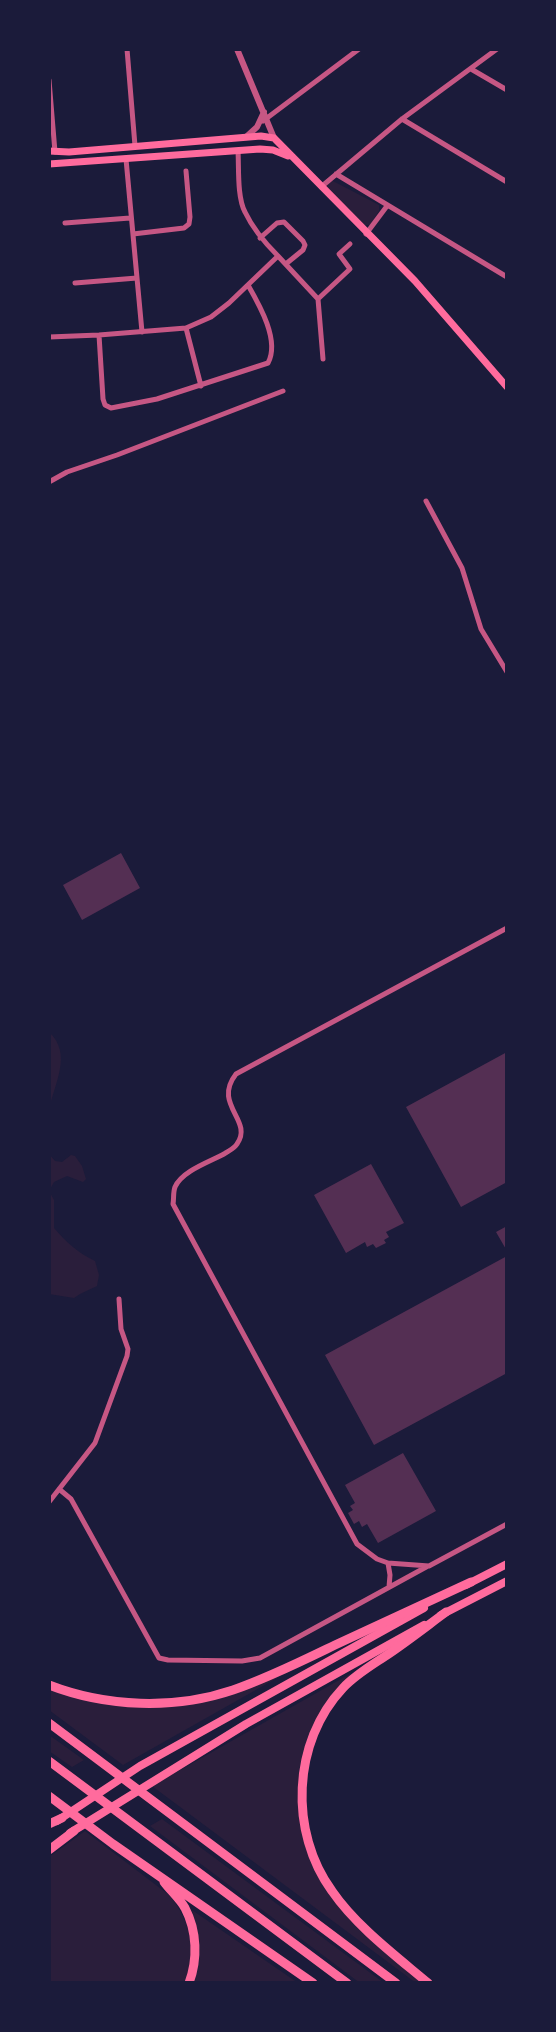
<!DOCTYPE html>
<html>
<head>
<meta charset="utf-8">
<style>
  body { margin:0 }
  #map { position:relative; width:556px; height:2032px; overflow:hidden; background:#1b1b3a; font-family:Karla,sans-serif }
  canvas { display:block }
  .frame { position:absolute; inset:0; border:51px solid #1b1b3a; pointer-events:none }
</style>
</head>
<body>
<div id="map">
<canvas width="556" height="2032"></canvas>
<div class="frame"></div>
</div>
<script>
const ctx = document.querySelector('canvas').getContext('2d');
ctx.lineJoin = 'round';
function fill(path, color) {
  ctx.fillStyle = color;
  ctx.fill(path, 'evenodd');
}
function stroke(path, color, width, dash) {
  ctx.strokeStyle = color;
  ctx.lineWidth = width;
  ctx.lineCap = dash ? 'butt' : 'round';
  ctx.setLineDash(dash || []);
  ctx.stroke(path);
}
fill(new Path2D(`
  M331,180L379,205V211L370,225H363L326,188L327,183Z
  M49,1032C73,1054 54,1084 49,1110Z
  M49,1154L55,1161L62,1162L71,1155L75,1156L82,1166L86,1179L83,1182L67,1176L54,1182L49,1191L54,1200V1228C66,1242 78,1253 95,1261L99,1275L97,1286L80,1294L74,1298L49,1294Z
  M350,1674L351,1675C338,1694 322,1713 311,1733C300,1752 297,1779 299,1800C303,1894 360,1927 424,1983H416L152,1786Z
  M277,1678L123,1765L49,1710V1689L151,1707Z
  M49,1735L84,1760L72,1767L49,1751Z
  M162,1819L384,1983H360L150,1826Z
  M85,1831L169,1895C190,1919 198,1953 185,1983H49V1857Z
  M192,1910L298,1983H194C203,1958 199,1935 192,1910Z`), '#2a1e3b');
fill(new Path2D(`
  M121,853L140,888L82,920L63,885Z
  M507,1052V1182L461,1207L406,1107Z
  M371,1164L404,1223L386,1232L389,1237L384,1240L386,1243L376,1248L373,1244L367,1247L365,1242L346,1253L314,1195Z
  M507,1226V1251L496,1232Z
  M507,1256V1373L374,1445L325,1355Z
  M403,1453L436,1511L378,1543L367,1524L362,1527L359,1521L354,1524L348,1513L353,1510L350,1506L355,1503L345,1485Z`), '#542f53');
stroke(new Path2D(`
  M127,49L135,146
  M471,69L507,90
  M49,80L55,152
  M402,119L507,182
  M263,121L359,49
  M126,159L142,332
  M336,174L507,277
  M321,187L402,119L497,49
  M65,223L130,218
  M133,234L184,228L189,224L190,217L186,171
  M366,234L387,206
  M260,238L277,223L284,222L303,241L305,245L303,250L287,263
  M278,256L318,299L323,359
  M75,283L137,278
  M318,299L350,269L339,254L350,244
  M186,328L201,386
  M99,335L103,399L105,405L111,408L157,399L268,363C280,341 260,306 248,285
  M49,337L99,335L186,328L211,317L229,303L278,256C265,243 253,229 245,212C237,197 239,168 238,151
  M49,482L67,472L117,455L283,391
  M426,501L462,568L481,629L507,672
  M507,928L236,1074C212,1105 254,1120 237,1144C234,1149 228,1151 224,1154C209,1162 182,1171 175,1187C173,1192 174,1199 173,1204L357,1544L377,1559L388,1563L429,1566L507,1524
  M59,1489L71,1499L159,1658L168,1660L242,1661L260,1658L428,1566
  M49,1502L95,1443L127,1356L128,1349L121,1329L119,1299
  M388,1563L390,1575L389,1587`), '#c65784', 5);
stroke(new Path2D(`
  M237,49L274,138
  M246,137L257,127L264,112`), '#c65784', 6);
stroke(new Path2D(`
  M49,151L69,152L261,136L274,138L415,281L507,387
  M49,164L260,149L273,150L288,156`), '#ff6b9d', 7);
stroke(new Path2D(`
  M466,1585L507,1564
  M441,1615L507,1581
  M57,1821L140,1766L424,1608
  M70,1833L246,1724L424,1625`), '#ff6b9d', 8);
stroke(new Path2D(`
  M49,1685C106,1707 174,1710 233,1690C268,1678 302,1661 335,1645C381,1624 426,1603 471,1582
  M49,1723L396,1983
  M49,1761L347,1983
  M49,1796L113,1844L313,1983
  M49,1824L62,1818
  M49,1850L74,1831
  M164,1882C170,1890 180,1899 185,1908C197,1931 198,1959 189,1983
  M428,1983C396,1956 356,1926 332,1891C289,1832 292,1742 343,1688C356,1674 374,1664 390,1653C409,1640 427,1626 446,1612`), '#ff6b9d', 9);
</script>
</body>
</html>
